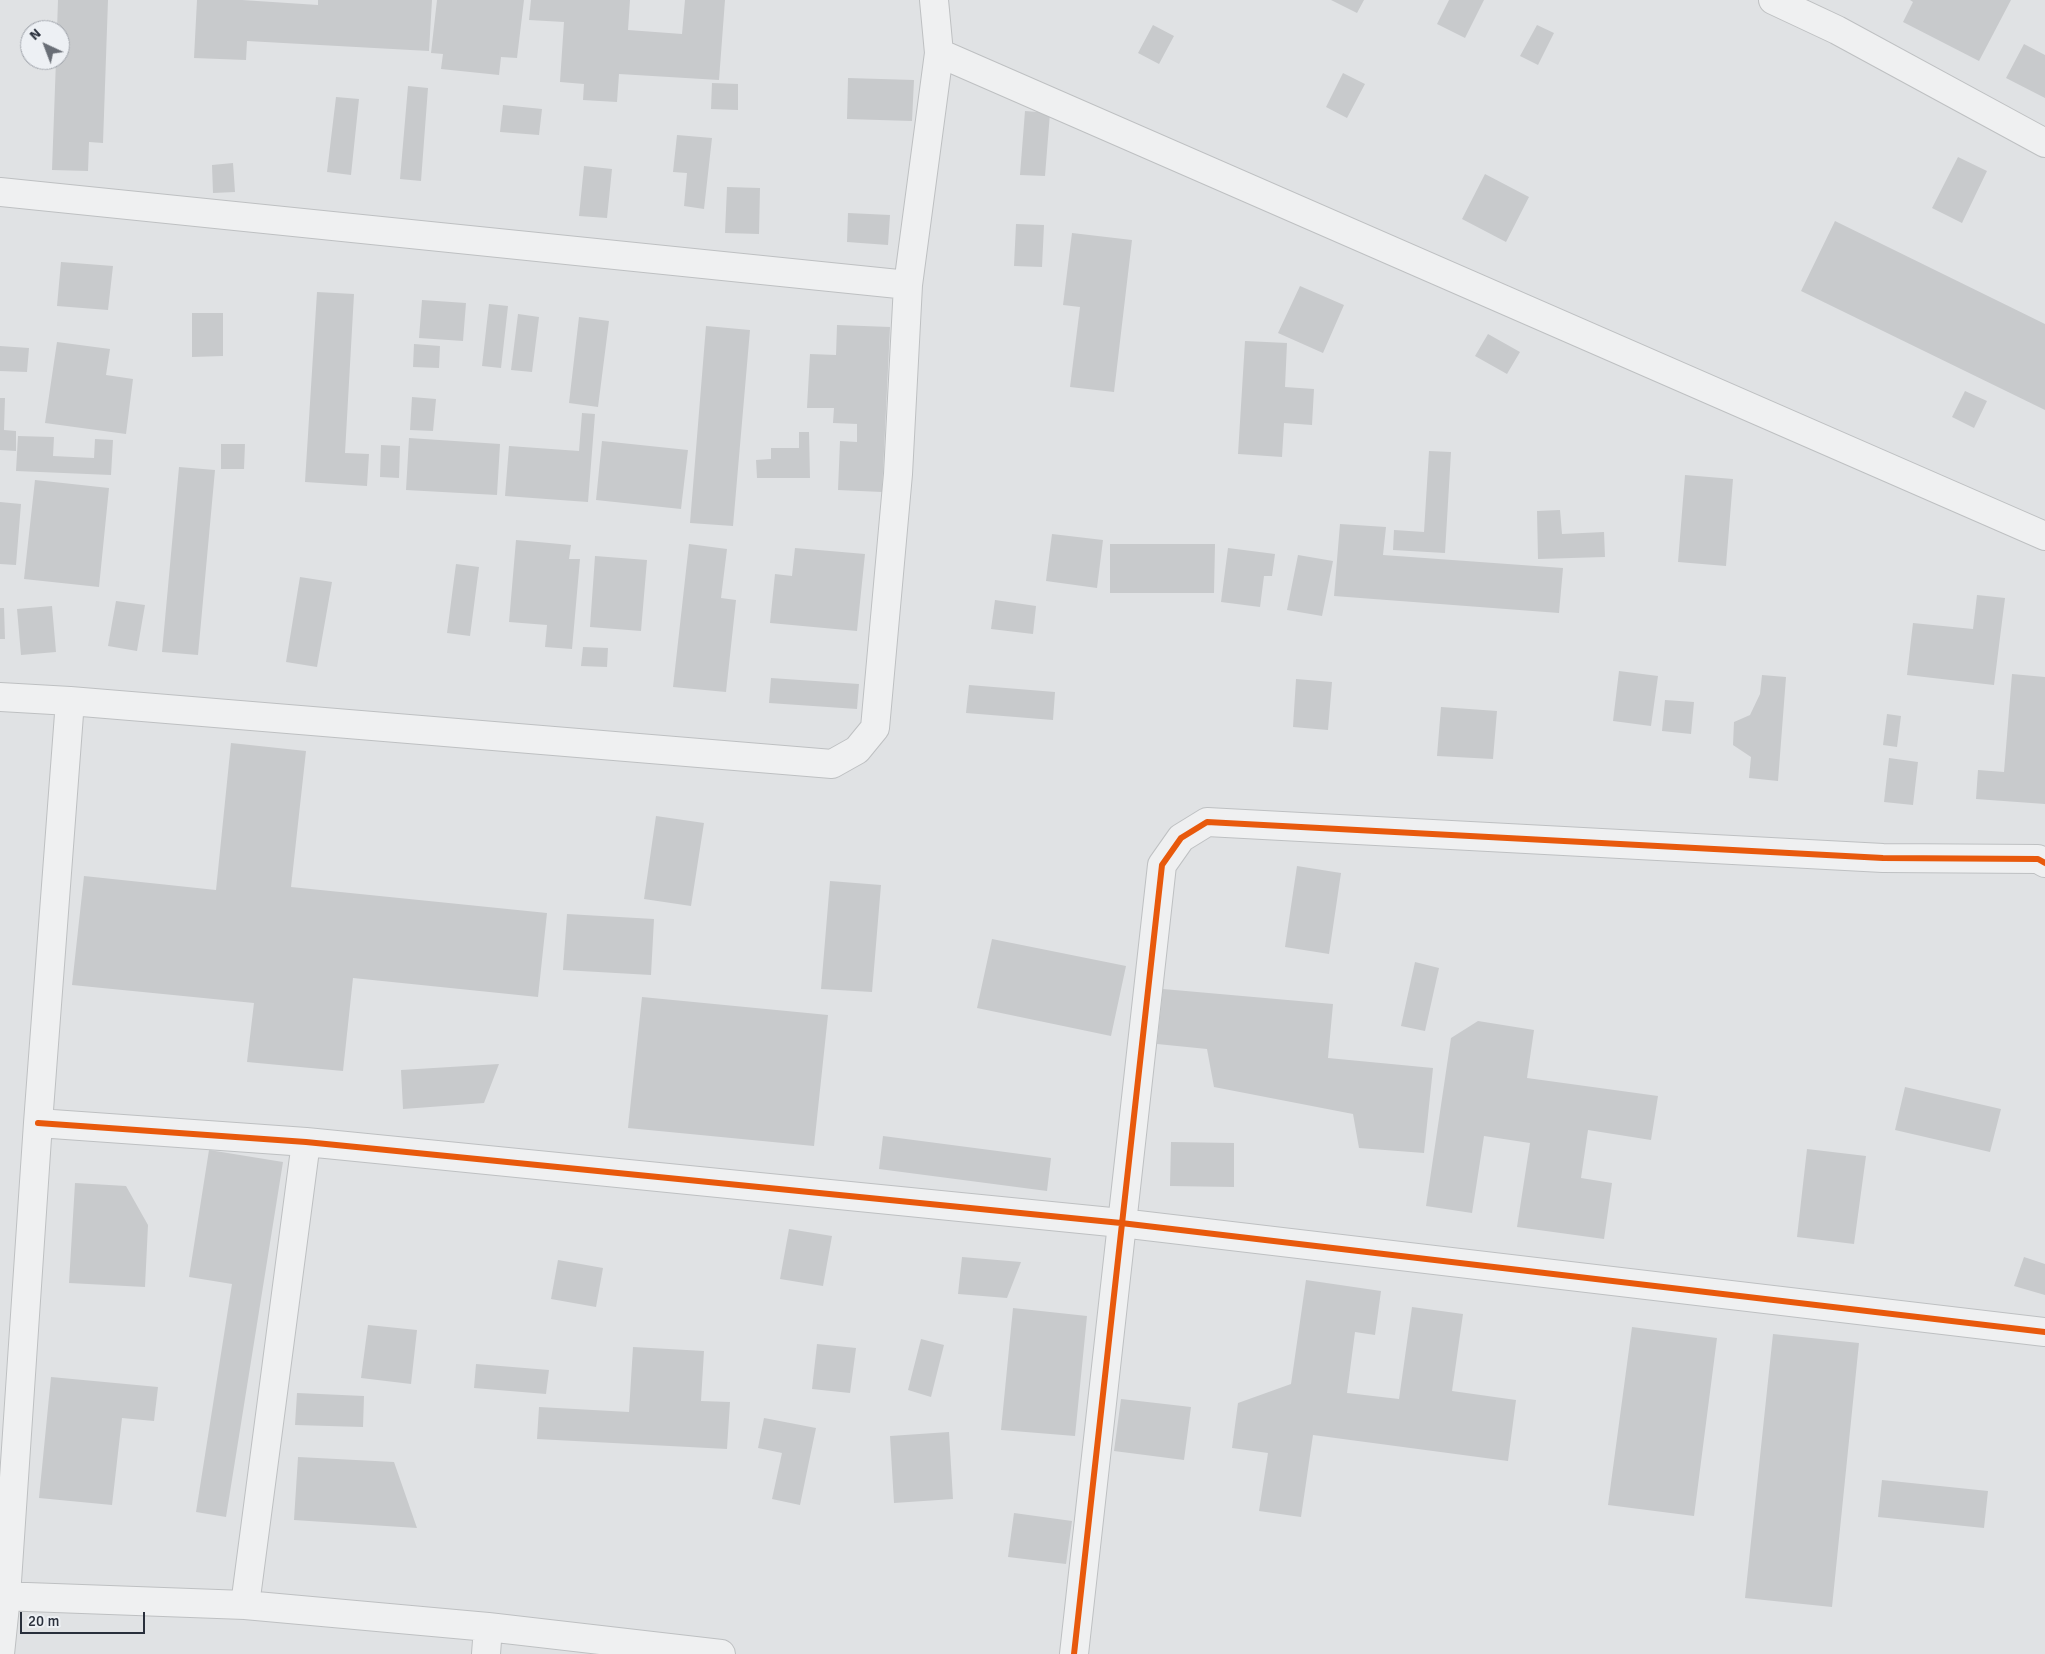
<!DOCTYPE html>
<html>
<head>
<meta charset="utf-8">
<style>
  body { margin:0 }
  #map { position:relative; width:2045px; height:1654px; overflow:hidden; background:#e0e2e4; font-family:Signika,sans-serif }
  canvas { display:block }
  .north { position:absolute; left:20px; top:20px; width:50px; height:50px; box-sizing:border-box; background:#edf0f4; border:1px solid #9fa3aa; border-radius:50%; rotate:317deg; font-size:14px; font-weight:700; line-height:20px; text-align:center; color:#292f3b }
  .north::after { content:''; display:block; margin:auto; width:18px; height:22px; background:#696e76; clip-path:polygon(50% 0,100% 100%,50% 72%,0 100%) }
  .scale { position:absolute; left:20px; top:1612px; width:125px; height:22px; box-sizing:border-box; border:2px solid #292f3b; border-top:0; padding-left:6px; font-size:15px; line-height:18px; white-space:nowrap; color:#292f3b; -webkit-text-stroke:4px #edf0f4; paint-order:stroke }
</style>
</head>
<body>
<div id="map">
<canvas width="2045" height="1654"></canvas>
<div class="north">N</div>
<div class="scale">20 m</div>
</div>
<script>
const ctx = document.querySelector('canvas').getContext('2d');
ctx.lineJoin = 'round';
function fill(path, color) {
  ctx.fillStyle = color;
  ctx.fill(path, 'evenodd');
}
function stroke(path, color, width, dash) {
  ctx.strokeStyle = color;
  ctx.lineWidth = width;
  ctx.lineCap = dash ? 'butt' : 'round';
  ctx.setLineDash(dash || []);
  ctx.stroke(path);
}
fill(new Path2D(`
  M58,0H108L103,143L89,142L88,171L52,170L56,60H60V30H57Z
  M197,0H242L318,5V0H432L429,51L247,41L246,60L194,58Z
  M437,0H524L517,58L501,57L499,75L441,69L443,54L431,53Z
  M531,0H630L628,30L682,34L685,0H725L719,80L619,74L617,102L583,100L584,84L560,82L564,22L529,20Z
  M1331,0H1364L1357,13Z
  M1449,0H1484L1465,38L1437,24Z
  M1910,0H2011L1979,61L1903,22L1913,2Z
  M1153,25L1174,36L1159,64L1138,53Z
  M1537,25L1554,33L1538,65L1520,56Z
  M2024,44L2045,55V98L2006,78Z
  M1343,73L1365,84L1347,118L1326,107Z
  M848,78L914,80L912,121L847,119Z
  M712,83L738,84V110L711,109Z
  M408,86L428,88L421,181L400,179Z
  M336,97L359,99L351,175L327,172Z
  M503,105L542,109L539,135L500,132Z
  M1025,111L1050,113L1045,176L1020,175Z
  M677,135L712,138L704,209L684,206L687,173L673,172Z
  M1958,157L1987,171L1962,223L1932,208Z
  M233,163L235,192L213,193L212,165Z
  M584,166L612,169L607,218L579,216Z
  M1485,174L1529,197L1506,242L1462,219Z
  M727,187L760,188L759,234L725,233Z
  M848,213L890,215L888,245L847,242Z
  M1835,221L2045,324V410L1801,291Z
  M1016,224L1044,225L1042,267L1014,266Z
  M1072,233L1132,240L1114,392L1070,387L1080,307L1063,305Z
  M61,262L113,266L108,310L57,306Z
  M1300,286L1344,305L1323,353L1278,333Z
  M317,292L354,294L345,453L369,454L367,486L305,482Z
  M422,300L466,303L463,341L419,338Z
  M489,304L508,306L501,368L482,366Z
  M192,313H223V356L192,357Z
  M518,314L539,317L532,372L511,370Z
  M579,317L609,321L598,407L569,403Z
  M837,325L890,327L882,492L838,490L840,441L857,442V424L833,423L834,408H807L810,354L836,355Z
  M706,326L750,330L733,526L690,523Z
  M1488,334L1520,352L1507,374L1475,356Z
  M1245,341L1287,343L1285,387L1314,389L1312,425L1284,423L1282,457L1238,454Z
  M57,342L110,349L106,375L133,379L126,434L45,423Z
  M414,344L440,346L439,368L413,367Z
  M0,346L29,348L27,372L0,371Z
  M1965,391L1987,401L1974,428L1952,417Z
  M412,397L436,399L433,431L410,430Z
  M0,398H5L4,430L16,431V451L0,450Z
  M582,413L595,414L588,502L505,496L509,446L579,451Z
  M799,432H809L810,478H757L756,460L771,459V448H799Z
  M18,436L54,437L53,456L94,458L95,439L113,440L111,475L16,471Z
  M409,438L500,444L497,495L406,490Z
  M602,441L688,450L681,509L596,500Z
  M221,444H245L244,469H221Z
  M381,445L400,446L399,478L380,477Z
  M1429,451L1451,452L1445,553L1393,550L1394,530L1424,532Z
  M179,467L215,470L198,655L162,652Z
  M1685,475L1733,479L1726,566L1678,562Z
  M35,480L109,488L99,587L24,579Z
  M0,502L21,504L16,565L0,564Z
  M1560,510L1562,534L1604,532L1605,557L1538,559L1537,511Z
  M1340,524L1386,527L1383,555L1563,568L1559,613L1334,596Z
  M1052,534L1103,540L1097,588L1046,581Z
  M516,540L571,545L569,559H580L572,649L545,647L547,625L509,622Z
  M689,544L727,549L721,598L736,600L726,692L673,687Z
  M1110,544H1215L1214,593H1110Z
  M795,548L865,554L857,631L770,623L775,574L792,576Z
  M1228,548L1275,554L1272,576H1264L1260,607L1221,602Z
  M1298,555L1333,561L1322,616L1287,610Z
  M595,556L647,560L641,631L590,627Z
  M456,564L479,567L470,636L447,633Z
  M300,577L332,582L317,667L286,662Z
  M1977,595L2005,598L1994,685L1907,675L1913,623L1973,629Z
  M995,600L1036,606L1033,634L991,629Z
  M116,601L145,605L137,651L108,646Z
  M52,606L56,652L21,655L17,609Z
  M0,608H4L5,639H0Z
  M583,647L608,648L607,667L581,666Z
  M1619,671L1658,676L1651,726L1613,721Z
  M2012,674L2045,677V804L1976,799L1978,770L2004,772Z
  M1762,675L1786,677L1778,781L1749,778L1751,757L1733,745L1734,722L1750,715L1760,694Z
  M771,678L859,684L857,709L769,703Z
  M1296,679L1332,682L1328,730L1293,727Z
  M969,685L1055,692L1053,720L966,713Z
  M1665,700L1694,702L1691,734L1662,731Z
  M1441,707L1497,711L1493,759L1437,756Z
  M1887,714L1901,716L1897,747L1883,745Z
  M231,743L306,751L291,887L547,913L538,997L353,978L343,1071L247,1062L254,1003L72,985L84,876L216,890Z
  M1889,758L1918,762L1913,805L1884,802Z
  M656,816L704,823L691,906L644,899Z
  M1297,866L1341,873L1329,954L1285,947Z
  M830,881L881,885L872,992L821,989Z
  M567,914L654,919L651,975L563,970Z
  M992,939L1126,966L1111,1036L977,1008Z
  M1415,962L1439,968L1425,1031L1401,1026Z
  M1163,989L1333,1004L1328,1058L1433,1068L1424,1153L1359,1148L1353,1114L1214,1087L1207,1049L1157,1044Z
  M642,997L828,1015L814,1146L628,1128Z
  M1478,1021L1534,1030L1527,1078L1658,1096L1651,1140L1588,1130L1581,1178L1612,1183L1604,1239L1517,1227L1530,1143L1484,1136L1472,1213L1426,1206L1451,1038Z
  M499,1064L484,1103L403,1109L401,1070Z
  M1905,1087L2001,1109L1990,1152L1895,1130Z
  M883,1136L1051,1158L1047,1191L879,1169Z
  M1171,1142L1234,1143V1187L1170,1186Z
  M1807,1149L1866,1156L1854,1244L1797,1237Z
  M209,1150L283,1162L226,1517L196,1512L232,1284L189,1277Z
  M75,1183L126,1186L148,1225L145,1287L69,1283Z
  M789,1229L832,1236L823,1286L780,1279Z
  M962,1257L1021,1262L1007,1298L958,1294Z
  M2024,1257L2045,1264V1295L2014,1286Z
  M558,1260L603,1268L596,1307L551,1299Z
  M1306,1280L1381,1291L1375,1335L1355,1332L1347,1393L1399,1399L1412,1307L1463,1314L1452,1391L1516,1400L1508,1461L1313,1435L1301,1517L1259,1511L1268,1453L1232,1448L1238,1403L1291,1384Z
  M1013,1308L1087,1316L1075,1436L1001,1430Z
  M368,1325L417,1330L411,1384L361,1378Z
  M1632,1327L1717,1338L1694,1516L1608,1505Z
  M1773,1334L1859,1343L1832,1607L1745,1598Z
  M921,1339L944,1345L931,1397L908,1390Z
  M817,1344L856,1348L850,1393L812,1389Z
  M633,1347L704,1351L701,1401L730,1402L727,1449L537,1439L539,1407L629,1412Z
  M476,1364L549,1370L546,1394L474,1388Z
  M51,1377L158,1387L154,1421L122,1418L112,1505L39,1498Z
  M297,1393L364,1396L363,1427L295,1425Z
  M1121,1399L1191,1407L1184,1460L1114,1451Z
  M764,1418L816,1428L800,1505L772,1499L782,1453L758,1448Z
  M949,1432L953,1499L894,1503L890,1436Z
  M298,1457L394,1462L417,1528L294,1520Z
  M1882,1480L1988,1491L1984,1528L1878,1517Z
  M1014,1513L1072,1521L1066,1564L1008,1557Z`), '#c8cacc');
const street = new Path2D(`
  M1773,0L1837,30L2045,143
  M939,53L2045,536
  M0,192L908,285
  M0,697L70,701L832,764L857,750L875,728L898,474L908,285L939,53L934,0
  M38,1123L306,1142L1121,1223L2045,1332
  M0,1596L245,1605L488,1627L721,1654
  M245,1605L306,1142
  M0,1654L6,1596L38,1123L70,701
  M486,1654L488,1627
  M1074,1654L1162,865L1181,838L1207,822L1883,858L2038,859L2045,863`);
stroke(street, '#bec0c2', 30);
stroke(street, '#eff0f1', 28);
stroke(new Path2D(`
  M38,1123L306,1142L1121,1223L2045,1332
  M1074,1654L1162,865L1181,838L1207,822L1883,858L2038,859L2045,863`), '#e8590c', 6);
</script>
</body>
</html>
